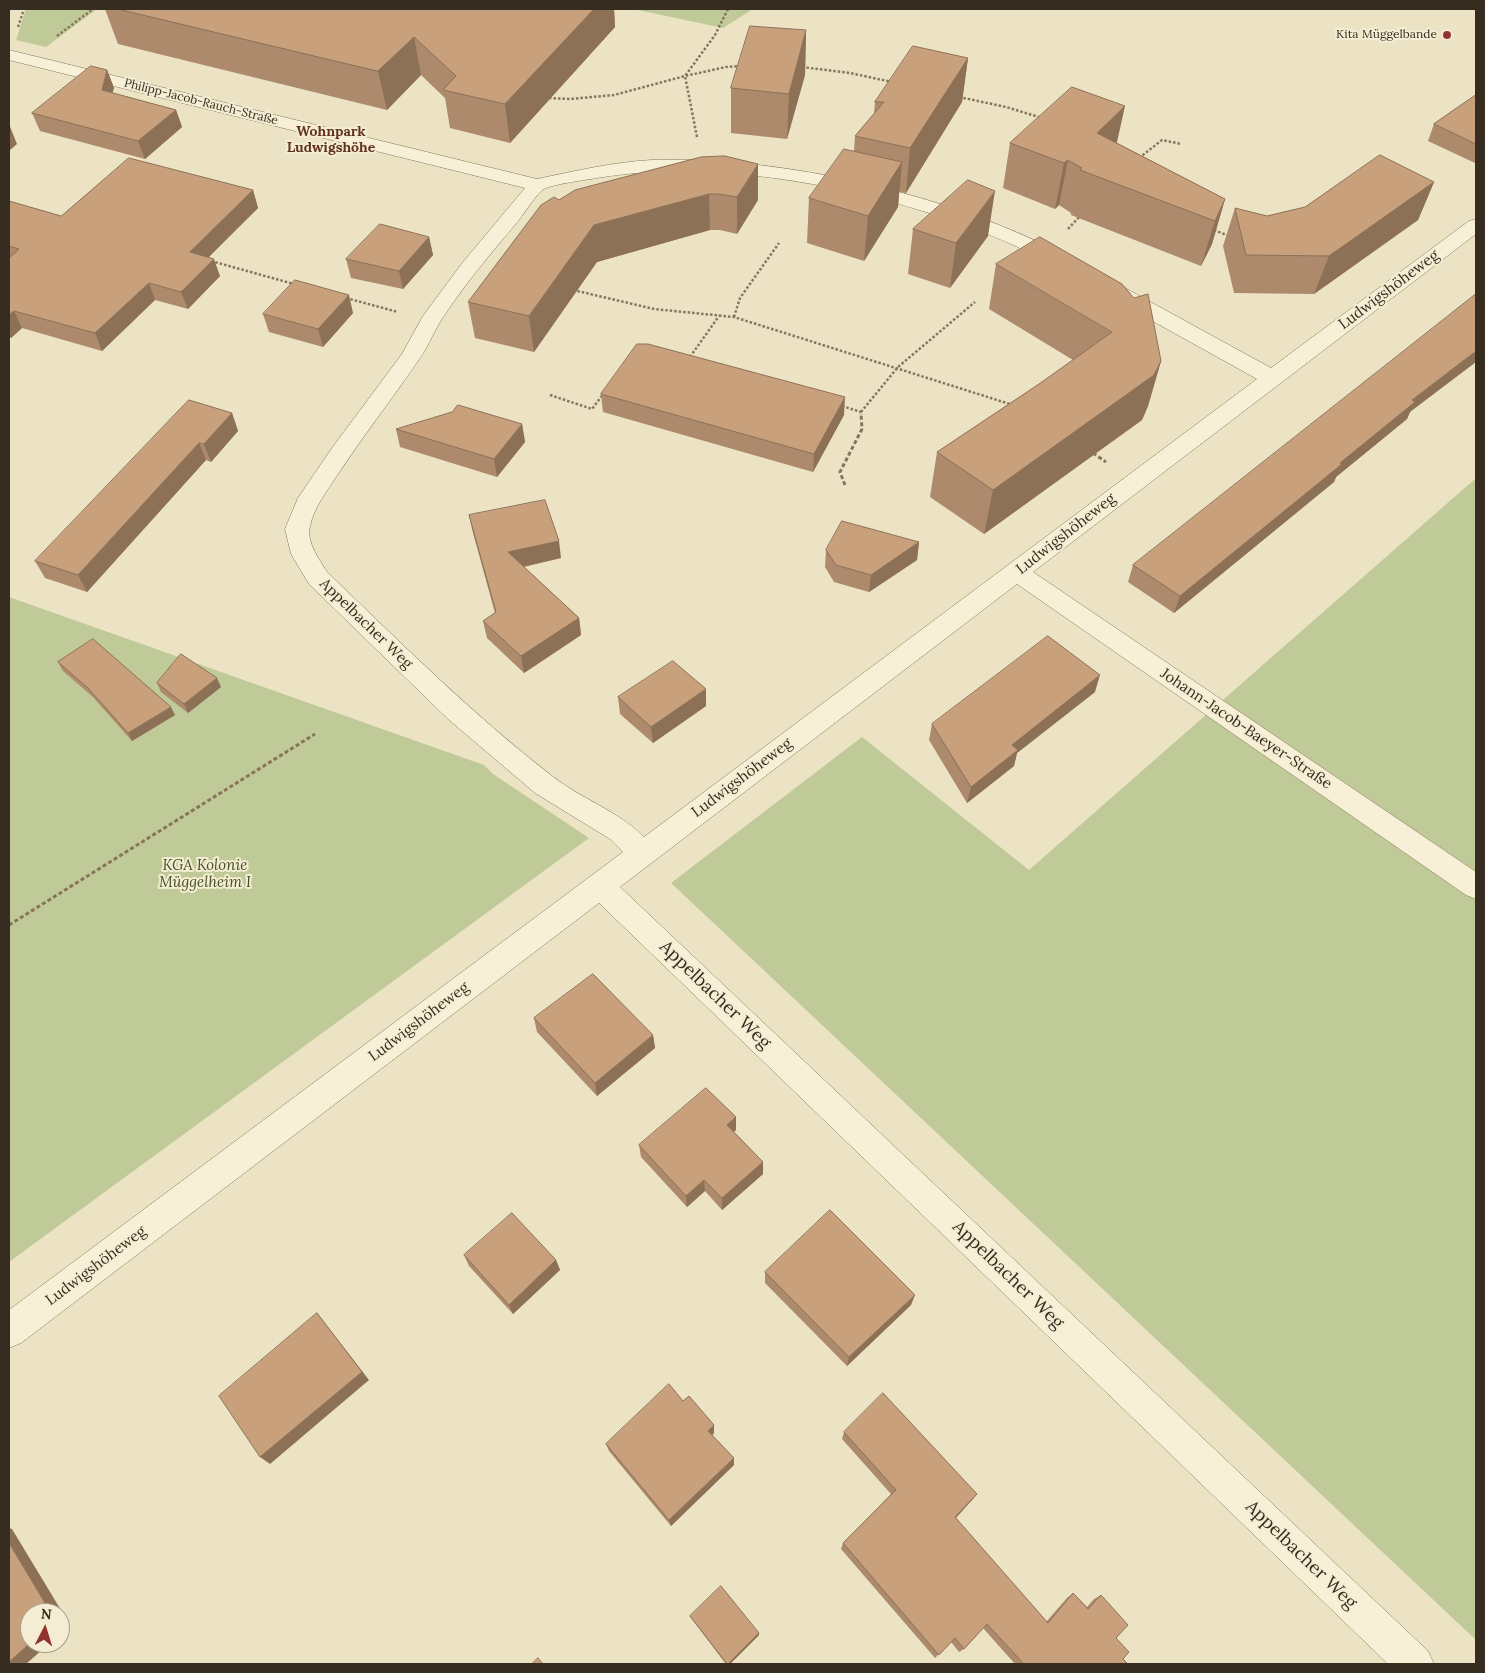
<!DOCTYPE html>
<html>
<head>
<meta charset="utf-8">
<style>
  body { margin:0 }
  #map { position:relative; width:1485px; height:1673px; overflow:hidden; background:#ece3c4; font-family:Lora,serif }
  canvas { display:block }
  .frame { position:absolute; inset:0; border:10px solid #362c1f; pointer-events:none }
  .north { position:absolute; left:20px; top:1603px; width:50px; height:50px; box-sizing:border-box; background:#f4edd3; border:1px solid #a8a08b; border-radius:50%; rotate:5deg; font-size:14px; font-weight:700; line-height:20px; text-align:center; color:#362c1f }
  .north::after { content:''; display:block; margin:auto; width:18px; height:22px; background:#92352e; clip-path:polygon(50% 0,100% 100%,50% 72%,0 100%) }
</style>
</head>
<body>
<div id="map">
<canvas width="1485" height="1673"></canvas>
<div class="frame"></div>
<div class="north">N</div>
</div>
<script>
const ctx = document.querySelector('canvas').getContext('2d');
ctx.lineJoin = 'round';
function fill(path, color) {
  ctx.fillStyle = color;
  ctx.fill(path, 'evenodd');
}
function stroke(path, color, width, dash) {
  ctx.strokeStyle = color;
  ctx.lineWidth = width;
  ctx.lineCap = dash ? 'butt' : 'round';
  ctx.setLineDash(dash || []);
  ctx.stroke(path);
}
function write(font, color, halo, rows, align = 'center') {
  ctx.font = font + ' Lora,serif';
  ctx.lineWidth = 4;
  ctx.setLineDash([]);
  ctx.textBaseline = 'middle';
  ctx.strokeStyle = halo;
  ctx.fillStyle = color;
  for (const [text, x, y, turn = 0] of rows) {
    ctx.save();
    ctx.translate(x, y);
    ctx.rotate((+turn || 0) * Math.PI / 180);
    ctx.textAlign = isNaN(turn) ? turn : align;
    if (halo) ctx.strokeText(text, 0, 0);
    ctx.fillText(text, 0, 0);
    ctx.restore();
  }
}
fill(new Path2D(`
  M26,9H97L46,47L16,40Z
  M633,9H753L723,28Z
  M1476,478V1640L671,883L862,737L1029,870Z
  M9,597L484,765L493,774L589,838L9,1262Z`), '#c0ca98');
const street = new Path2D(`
  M9,50L537,179C575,171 614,162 652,160C783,156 953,195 1068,257L1071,261L1068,265L1061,267L1054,265C932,199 736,154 597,178C586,180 553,184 544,189C537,193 525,212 519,220C491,253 463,286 440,322C432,335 427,349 418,361C392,399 363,436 338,474C327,491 314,507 310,526C306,542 319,559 327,572C400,642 472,714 552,776C581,799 617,810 644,837L1257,379L1111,298L1108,293L1111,288L1118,287L1125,288L1271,368L1469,221L1476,219V234L1033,572L1476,872V899L1466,895L1017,584L620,887L1428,1651L1434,1664H1388L599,903L21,1343L9,1348V1310L623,852L610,839L535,793L448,719L309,584L291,554L285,529L298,498L332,448L402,354L423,316L463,262L525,188L9,60Z`);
stroke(street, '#86755b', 1);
stroke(new Path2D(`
  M18,27L24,9
  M57,36L93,9
  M802,67L850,73L892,82
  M959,97L1006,107L1042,118
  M549,98L570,99L614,95L685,76L715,35L728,9
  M697,137L685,76L726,67L741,66
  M1139,158L1162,140L1181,144
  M1068,229L1081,215
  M1214,230L1229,236
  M211,261L294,284
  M573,290L654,309L734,317L1013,405
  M346,298L398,312
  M734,317L740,298L779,243
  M690,357L719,316
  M550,395L592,409L604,393
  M842,406L861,412V415
  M861,412L898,367L975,302`), '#86755b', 2.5, [2.5, 2]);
stroke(new Path2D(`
  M1093,453L1106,462
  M845,485L840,472L862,429L861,414
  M9,925L315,734`), '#86755b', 3, [4, 2.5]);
fill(street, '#f7f0d7');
fill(new Path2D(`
  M105,9H614L615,27L510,143L450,128L445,98L421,75L387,110L118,44Z
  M806,30L805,75L787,139L731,133V88Z
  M968,58L962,102L906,193L899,192L898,207L864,261L807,243L809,198L854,151L855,136L874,114L875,102Z
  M107,70L114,88L112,93L176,110L182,127L145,159L40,131L32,113Z
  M1476,95V162L1475,163L1428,141L1434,124Z
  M1010,143H1117L1225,199L1212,244L1201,266L1071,215V213L1059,205L1055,209L1003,188Z
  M701,157L758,200L737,234L720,230H710L597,262L534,352L475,338L468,302L559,200Z
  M1434,182L1418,220L1314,294L1234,293L1223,246L1235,208L1267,216Z
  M253,190L258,208L208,257L220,276L188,309L155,300L102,351L22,328L11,338L9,337V201L61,216Z
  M913,229L988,236L950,288L908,274Z
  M429,237L433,255L403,289L351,278L346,259Z
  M996,264L1161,361L1148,406L1142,420L984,534L930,497L937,452L1039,384L1073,360L989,309Z
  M353,313L323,347L269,332L263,314Z
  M601,394L844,415L813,472L603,412Z
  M1410,412L1407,419L1336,477L1334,482L1174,613L1128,582L1133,565Z
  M232,413L238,431L211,462L206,460L87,592L45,578L35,561Z
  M522,424L525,442L497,477L400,447L396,429Z
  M469,515L561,558L524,567L579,618L581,635L524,673L487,638L483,621L495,613L473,533Z
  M919,542L917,560L869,592L834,582L825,567L826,550Z
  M58,662L175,715L132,741L93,697L63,671Z
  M157,683L221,687L188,713L161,692Z
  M1095,692L1017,753L1014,766L967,803L929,740L932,724Z
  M618,697L706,706L653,743L620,714Z
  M534,1018L653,1035L655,1048L597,1096L537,1032Z
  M736,1117V1130L734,1132L763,1162V1174L722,1210L705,1191L687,1207L641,1157L639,1145Z
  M464,1255L556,1260L560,1270L513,1314L469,1266Z
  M765,1272L911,1305L847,1366L765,1283Z
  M683,1401L714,1425V1433L712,1435L734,1458V1465L671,1526L609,1451L606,1444Z
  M844,1432L977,1494L972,1500L956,1518L1046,1622L1067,1598L1073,1593L1087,1607L1094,1599L1101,1595L1123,1659L1128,1664H1015L983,1628L964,1649L959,1652L951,1642L935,1658L841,1549L843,1543L891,1494L842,1439Z
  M690,1616L759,1633V1635L730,1664H726L691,1618Z`), '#ac8a6b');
fill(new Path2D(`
  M594,9H614L615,27L510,143L505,104Z
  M806,30L805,75L787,139L789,94Z
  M414,37L421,75L387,110L378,71Z
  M968,58L962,102L906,193L910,148Z
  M107,70L114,88L108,108L102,90Z
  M1125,106L1115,151L1097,133Z
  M176,110L182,127L145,159L138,141Z
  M9,124L17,144L9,151Z
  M1068,160L1059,205L1055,209L1064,163Z
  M902,162L898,207L864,261L868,216Z
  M758,164V200L737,234V197Z
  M1434,182L1418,220L1314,294L1329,256Z
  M253,190L258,208L196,270L190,252Z
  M995,191L988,236L950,288L956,243Z
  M709,194L710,230L597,262L534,352L529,316L594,225Z
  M1225,199L1212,244L1201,266L1215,221Z
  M429,237L433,255L403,289L399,271Z
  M214,259L220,276L188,309L181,292Z
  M149,283L155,300L102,351L95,333Z
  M349,295L353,313L323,347L318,329Z
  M14,311L22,328L11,338L9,333V315Z
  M1476,351V362L1410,412L1407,419L1336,477L1334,482L1174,613L1180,596L1340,463L1412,400Z
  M1161,361L1148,406L1142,420L984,534L993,490Z
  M845,397L844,415L813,472L814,454Z
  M232,413L238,431L211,462L204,444Z
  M522,424L525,442L497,477L494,459Z
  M199,443L206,460L87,592L78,575Z
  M559,541L561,558L512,569L508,552Z
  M919,542L917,560L869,592L871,575Z
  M579,618L581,635L524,673L521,656Z
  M1100,675L1095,692L1017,753L1014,766L967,803L971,787L1012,745Z
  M217,678L221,687L188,713L184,704Z
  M706,689V706L653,743L651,727Z
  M171,707L175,715L132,741L128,733Z
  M653,1035L655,1048L597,1096L595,1083Z
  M736,1117V1130L727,1137V1125Z
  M763,1162V1174L722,1210V1198Z
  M704,1180L705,1191L687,1207L686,1196Z
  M556,1260L560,1270L513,1314L509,1305Z
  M915,1295L911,1305L847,1366L849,1357Z
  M317,1313L369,1380L270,1464L260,1457Z
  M714,1425V1433L709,1439L708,1431Z
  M734,1458V1465L671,1526L669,1520Z
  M977,1494L972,1500L951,1523L955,1517Z
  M9,1528L12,1529L70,1625L60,1634V1613H51L9,1543Z
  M759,1633V1635L730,1664H728Z
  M30,1643H50L26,1664H9V1662Z`), '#8c7157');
const building = new Path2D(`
  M118,9H594L505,104L443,90L456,76L414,37L378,71Z
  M750,26L806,30L789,94L731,88Z
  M913,46L968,58L910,148L855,136L884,102H875Z
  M91,66L107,70L102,90L176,110L138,141L32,113Z
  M1072,87L1125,106L1097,133L1225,199L1215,221L1080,170L1082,168L1068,160L1064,163L1010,143Z
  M1476,95V144L1434,124Z
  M844,149L902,162L868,216L809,198Z
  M1380,155L1434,182L1329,256L1246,255L1235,208L1267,216L1305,207Z
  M725,156L758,164L737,197L719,194H709L594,225L529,316L468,302L541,205L554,197L559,200L575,190L701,157Z
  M129,158L253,190L190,252L214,259L181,292L149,283L95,333L14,311L9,315V258L19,249L9,246V201L61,216Z
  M968,180L995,191L956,243L913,229Z
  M380,224L429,237L399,271L346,259Z
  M1040,237L1122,284L1134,298L1148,294L1161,361L1154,375L993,490L937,452L1039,384L1112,332L996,264Z
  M295,280L349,295L318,329L263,314Z
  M1476,294V351L1412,400L1415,402L1340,463L1342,464L1180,596L1133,565Z
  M637,344H648L845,397L814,454L601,394Z
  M189,400L232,413L204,444L199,443L78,575L35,561Z
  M458,405L522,424L494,459L396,429L452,412Z
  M545,500L559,541L508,552L579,618L521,656L483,621L496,612L469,515Z
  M842,521L919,542L871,575L836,565L826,550Z
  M1048,636L1100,675L1012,745L1018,750L971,787L932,724Z
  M93,639L171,707L128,733L88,688L58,662Z
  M181,654L217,678L184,704L157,683Z
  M673,661L706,689L651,727L618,697Z
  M593,974L653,1035L595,1083L534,1018Z
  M706,1088L736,1117L727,1125L763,1162L722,1198L704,1180L686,1196L639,1145Z
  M830,1210L915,1295L849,1357L765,1272Z
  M512,1213L556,1260L509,1305L464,1255Z
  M317,1313L362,1372L260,1457L219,1396Z
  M669,1384L683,1401L689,1396L714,1425L708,1431L734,1458L669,1520L606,1444Z
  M883,1393L977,1494L955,1517L1048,1623L1073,1593L1088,1609L1101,1595L1128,1625L1116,1638L1129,1652L1123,1659L1128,1664H1024L987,1624L964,1649L955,1638L939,1655L843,1543L896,1490L844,1432Z
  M9,1543L51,1613H30V1643L9,1662Z
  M721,1586L759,1633L728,1664H727L690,1616Z
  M538,1658L543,1664H532Z`);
fill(building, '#c8a17c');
stroke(building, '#8c7157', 1);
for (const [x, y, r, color] of [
  [1447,35,5,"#92352e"]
]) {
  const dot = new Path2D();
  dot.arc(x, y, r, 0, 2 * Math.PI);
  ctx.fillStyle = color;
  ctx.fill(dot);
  stroke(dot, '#f4edd3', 2);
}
write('12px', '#362c1f', '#f4edd3', [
  ["Kita Müggelbande",1437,35]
], 'right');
write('12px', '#362c1f', '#f4edd3', [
  ["Philipp-Jacob-Rauch-Straße",201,102,14]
]);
write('bold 14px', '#613220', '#f4edd3', [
  ["Wohnpark",331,132],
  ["Ludwigshöhe",331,148]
]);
write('15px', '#362c1f', '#f4edd3', [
  ["Ludwigshöheweg",1389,290,-37],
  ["Ludwigshöheweg",1066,534,-38],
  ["Appelbacher Weg",366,624,44],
  ["Johann-Jacob-Baeyer-Straße",1246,729,34],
  ["Ludwigshöheweg",742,778,-37],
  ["Ludwigshöheweg",419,1022,-37],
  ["Ludwigshöheweg",96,1266,-37]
]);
write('italic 15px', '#435226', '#f4edd3', [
  ["KGA Kolonie",205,866],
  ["Müggelheim I",205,883]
]);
write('18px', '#362c1f', '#f4edd3', [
  ["Appelbacher Weg",715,995,44],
  ["Appelbacher Weg",1008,1275,44],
  ["Appelbacher Weg",1301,1555,44]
]);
</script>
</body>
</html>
